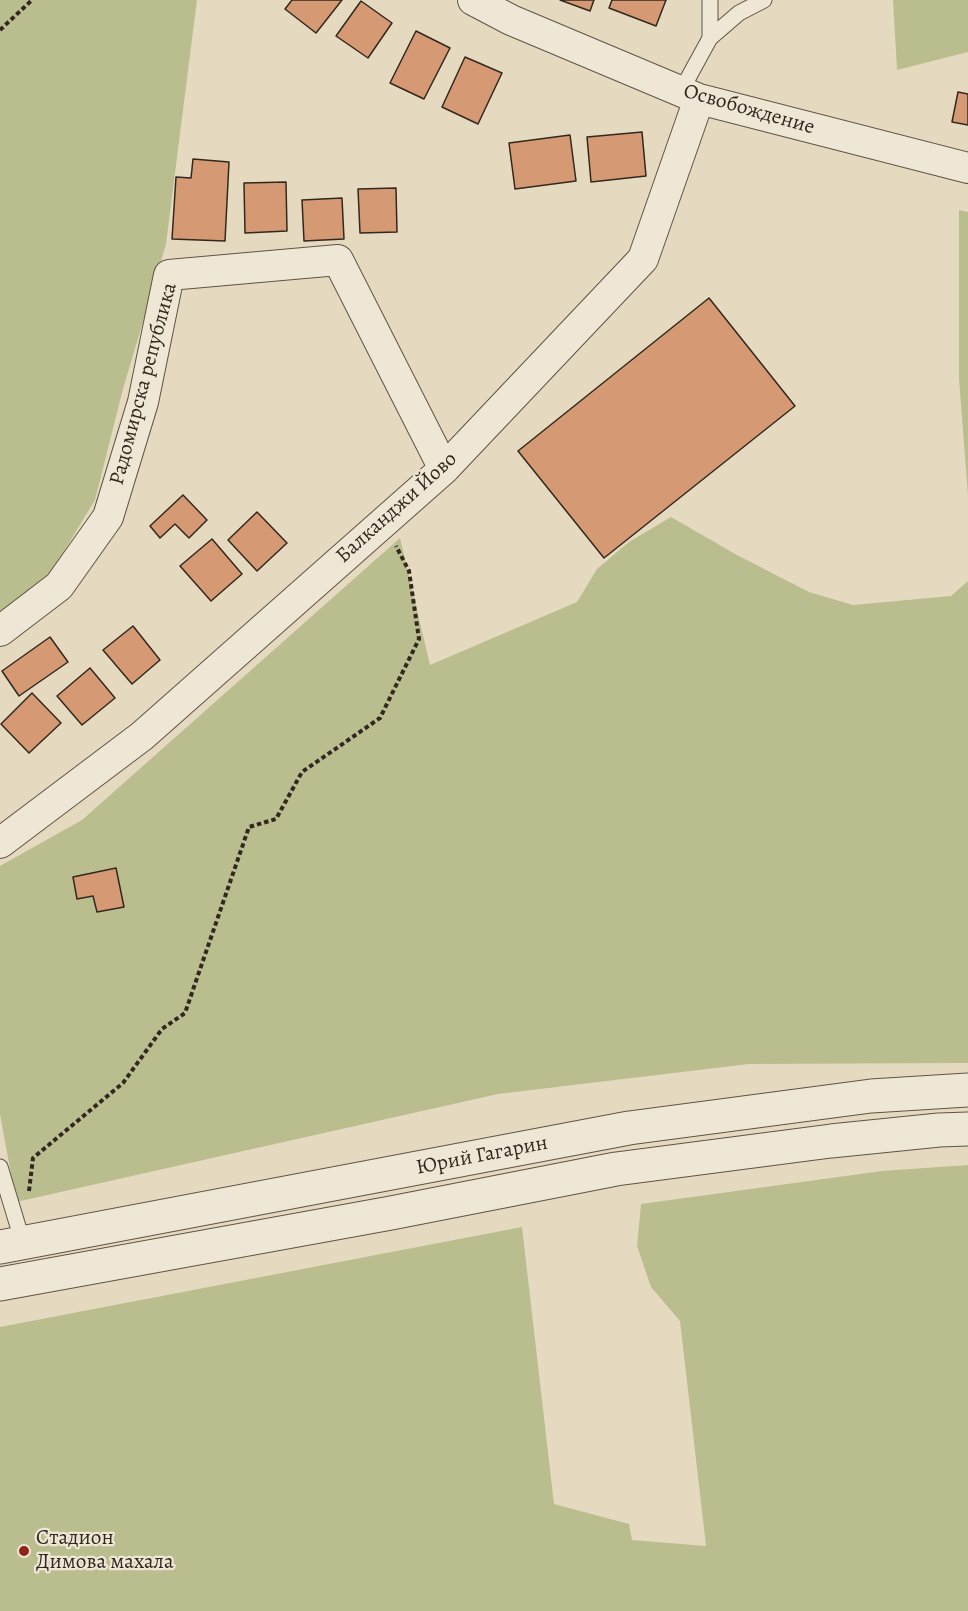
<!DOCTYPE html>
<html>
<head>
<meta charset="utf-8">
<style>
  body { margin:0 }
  canvas { display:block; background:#e5dabf }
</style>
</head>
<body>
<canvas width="968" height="1611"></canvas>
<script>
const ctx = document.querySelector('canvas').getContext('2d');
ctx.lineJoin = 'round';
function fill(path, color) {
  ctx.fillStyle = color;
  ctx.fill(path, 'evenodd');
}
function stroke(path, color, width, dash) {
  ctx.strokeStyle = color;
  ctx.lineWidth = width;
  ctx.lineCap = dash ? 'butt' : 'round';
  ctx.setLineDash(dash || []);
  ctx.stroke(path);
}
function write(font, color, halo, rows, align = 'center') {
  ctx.font = font + ' Alegreya,serif';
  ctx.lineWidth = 4.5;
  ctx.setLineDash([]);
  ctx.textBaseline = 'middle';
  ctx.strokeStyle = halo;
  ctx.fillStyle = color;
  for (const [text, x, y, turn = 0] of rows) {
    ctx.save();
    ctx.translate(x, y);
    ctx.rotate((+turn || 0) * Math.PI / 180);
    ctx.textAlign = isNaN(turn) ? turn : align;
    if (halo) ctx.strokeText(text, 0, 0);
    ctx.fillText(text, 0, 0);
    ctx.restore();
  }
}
fill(new Path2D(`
  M0,0H197L166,244L123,389L95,500L52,571L0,614Z
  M893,0H968V52L897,70Z
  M959,210L968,212V495L959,379Z
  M671,517L737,555L809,592L853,605L951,596L968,581V1063L749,1064L498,1094L16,1202L0,1114V866L82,820L400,538L430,665L577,602L597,569L629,542Z
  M968,1165V1611H0V1327L522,1227L554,1504L629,1524L632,1540L706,1546L680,1321L651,1287L637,1246L641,1204L882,1171Z`), '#babe8f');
const building = new Path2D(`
  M292,0H342L316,33L285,9Z
  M560,0H594L590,11Z
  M612,0H666L656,26L609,8Z
  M361,1L392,23L368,58L336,36Z
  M416,31L450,48L424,99L390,83Z
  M465,57L502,73L478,124L442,107Z
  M958,92L968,94V125L952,122Z
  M642,132L646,176L591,182L587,137Z
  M570,135L576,181L515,189L509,143Z
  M193,159L229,162L225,241L172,239L176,177L191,178Z
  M286,182L287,231L245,233L244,183Z
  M396,188L397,232L360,233L358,189Z
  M342,198L344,239L304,241L302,200Z
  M709,298L795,406L604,558L518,451Z
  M183,495L207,520L189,538L175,524L160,538L150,526Z
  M257,512L287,543L257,571L228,540Z
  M212,539L242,574L211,601L180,566Z
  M133,626L160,660L132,684L103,650Z
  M50,637L68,662L19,696L2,671Z
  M90,668L115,698L82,725L57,696Z
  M32,693L61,723L29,753L1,724Z
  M116,868L124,907L97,912L93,896L77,899L73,877Z`);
fill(building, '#d59a73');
stroke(building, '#32281f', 1.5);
const service = new Path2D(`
  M710,0V38
  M681,91L710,38L739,13L764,0
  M0,1167L23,1243`);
const minor = new Path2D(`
  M473,0L511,20L699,99L968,168
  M0,631L59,586L108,517L143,402L169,275L338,260L444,469
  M0,843L142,736L444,469L643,259L699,99`);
const tertiary = new Path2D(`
  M0,1247L629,1128L871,1096L968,1090
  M0,1284L391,1213L616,1169L831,1141L939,1130L968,1129`);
stroke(service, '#5f5447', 17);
stroke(minor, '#5f5447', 32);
stroke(tertiary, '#5f5447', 35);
stroke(new Path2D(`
  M0,30L32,0
  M29,1191L33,1158L123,1083L162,1029L185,1013L249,827L276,819L302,772L380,718L419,639L409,571L396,546`), '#32281f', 4, [4.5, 3]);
stroke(service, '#eee7d5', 15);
stroke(minor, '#eee7d5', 30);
stroke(tertiary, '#eee7d5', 33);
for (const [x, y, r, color] of [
  [24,1551,6,"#8f2418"]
]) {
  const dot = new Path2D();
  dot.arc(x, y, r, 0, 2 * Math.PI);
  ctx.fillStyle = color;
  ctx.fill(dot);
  stroke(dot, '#eee7d5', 2);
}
write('21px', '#32281f', '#eee7d5', [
  ["Освобождение",749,110,16],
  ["Радомирска република",144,384,-75],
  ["Балканджи Йово",397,508,-42],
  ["Юрий Гагарин",482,1156,-11]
]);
write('21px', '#32281f', '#eee7d5', [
  ["Стадион",36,1539],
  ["Димова махала",36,1563]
], 'left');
</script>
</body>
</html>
